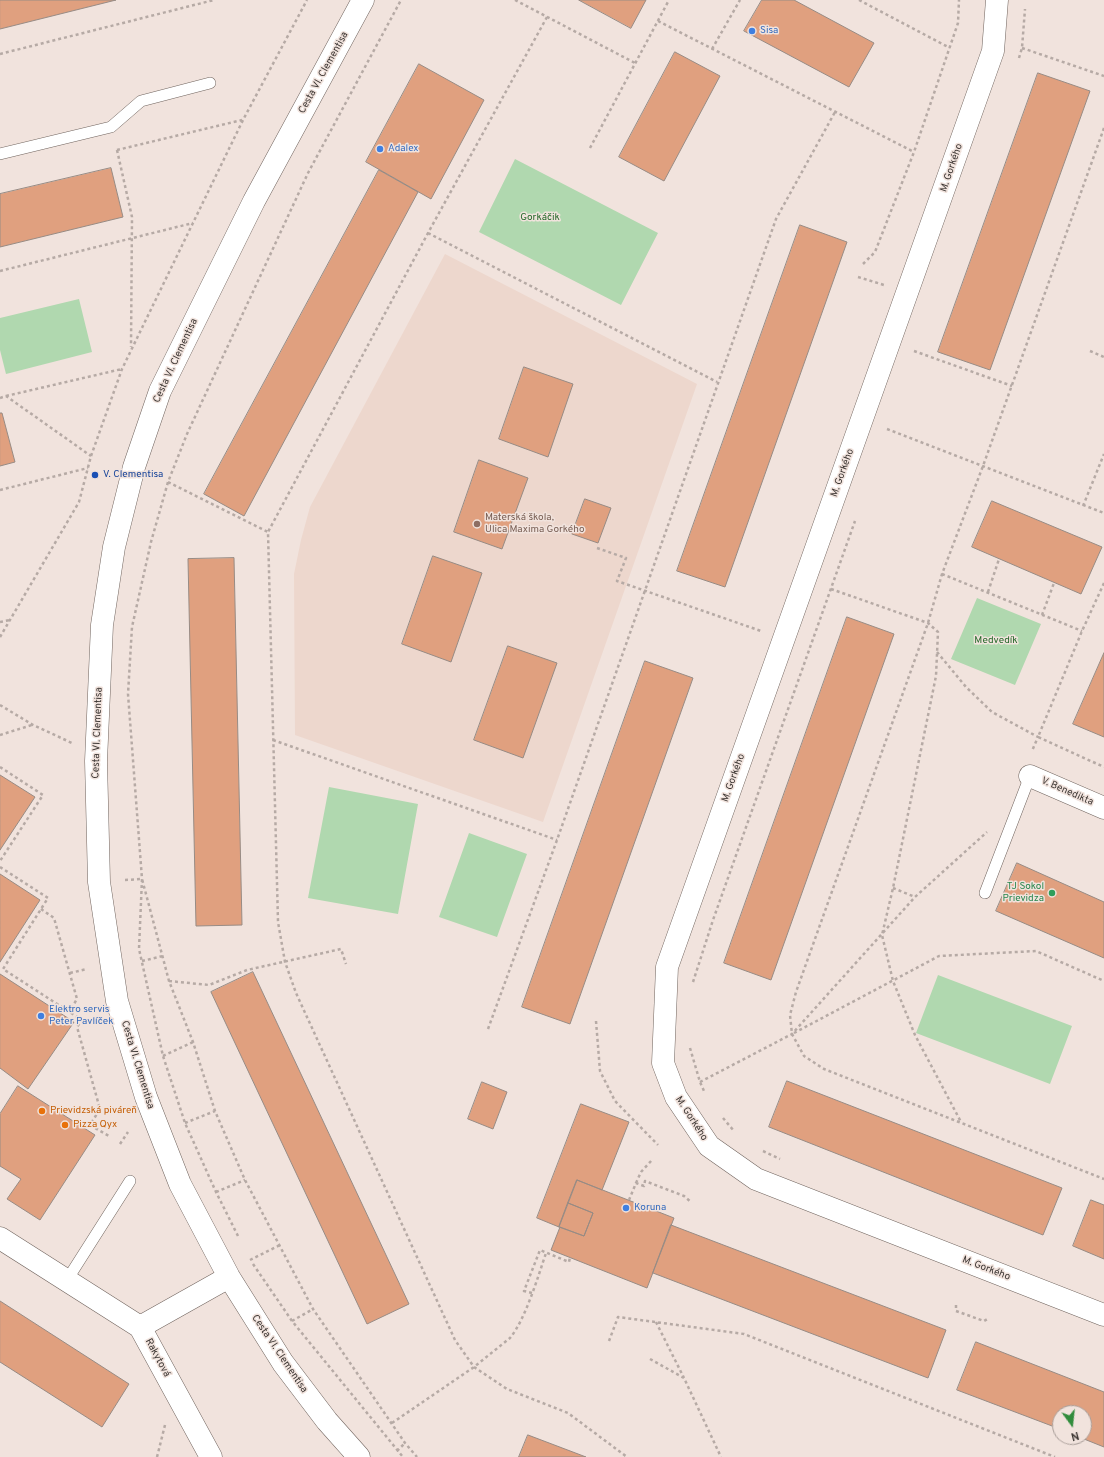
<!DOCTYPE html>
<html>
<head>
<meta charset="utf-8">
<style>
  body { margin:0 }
  #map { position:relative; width:1104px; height:1457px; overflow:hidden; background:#f1e3dd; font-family:Overpass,sans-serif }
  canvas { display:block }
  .north { position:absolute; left:1052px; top:1405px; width:40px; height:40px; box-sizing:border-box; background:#f1e3dd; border:1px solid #a99e99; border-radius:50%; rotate:165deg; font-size:11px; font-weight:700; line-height:16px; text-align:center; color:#3d3734 }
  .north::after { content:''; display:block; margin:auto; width:14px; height:18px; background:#318c3c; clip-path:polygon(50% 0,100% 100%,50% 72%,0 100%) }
</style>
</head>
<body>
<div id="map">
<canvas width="1104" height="1457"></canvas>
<div class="north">N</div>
</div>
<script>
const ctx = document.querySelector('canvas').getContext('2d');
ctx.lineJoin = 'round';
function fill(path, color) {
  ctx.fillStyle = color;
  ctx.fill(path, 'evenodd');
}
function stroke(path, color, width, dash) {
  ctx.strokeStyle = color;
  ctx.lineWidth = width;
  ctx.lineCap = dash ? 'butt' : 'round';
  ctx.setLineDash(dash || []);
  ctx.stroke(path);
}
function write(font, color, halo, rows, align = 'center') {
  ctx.font = font + ' Overpass,sans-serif';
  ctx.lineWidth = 3;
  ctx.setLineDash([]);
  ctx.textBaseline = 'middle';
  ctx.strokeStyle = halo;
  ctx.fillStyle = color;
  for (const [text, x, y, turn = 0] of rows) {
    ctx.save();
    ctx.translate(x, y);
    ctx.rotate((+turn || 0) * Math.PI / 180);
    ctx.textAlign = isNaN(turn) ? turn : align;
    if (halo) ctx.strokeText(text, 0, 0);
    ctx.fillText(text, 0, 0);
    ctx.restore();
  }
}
fill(new Path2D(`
  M445,254L697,384L543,822L295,735L294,574L301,540L310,507Z`), '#edd7cd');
fill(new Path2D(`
  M515,159L658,233L621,305L479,232Z
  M79,299L92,352L6,374L0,350V318Z
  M977,598L1041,624L1015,685L951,659Z
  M329,787L418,804L398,914L308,898Z
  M469,833L527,854L497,937L439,917Z
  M938,975L1072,1026L1050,1084L916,1033Z`), '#b0d8af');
const building = new Path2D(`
  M0,0H116L0,29Z
  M579,0H646L631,28Z
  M762,0H794L874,43L849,87L744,31Z
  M675,52L720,76L664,181L619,157Z
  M419,64L484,100L431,199L366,162Z
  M1038,73L1090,91L990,370L938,352Z
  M111,168L123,217L0,247V194Z
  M379,170L418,192L244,516L204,494Z
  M800,225L847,242L725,587L677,571Z
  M524,367L573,384L548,457L499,439Z
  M0,413H2L15,462L0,466Z
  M479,460L528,478L502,549L454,532Z
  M585,499L611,508L598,543L572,534Z
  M992,501L1102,547L1081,594L972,547Z
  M433,556L482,573L451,662L402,644Z
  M234,558L242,925L196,926L188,559Z
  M847,617L894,634L771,980L724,963Z
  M508,646L557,663L523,758L474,740Z
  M1104,653V737L1073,724Z
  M645,661L693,678L570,1024L522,1007Z
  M0,775L35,797L0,850Z
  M1017,863L1104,902V958L996,911Z
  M0,874L40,900L0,962Z
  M253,972L409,1304L367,1324L211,992Z
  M0,974L74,1022L28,1089L0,1068Z
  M787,1081L1062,1188L1043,1235L769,1127Z
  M482,1082L507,1092L493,1129L468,1119Z
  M18,1086L95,1135L40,1220L7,1199L21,1179L0,1166V1114Z
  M581,1104L629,1122L602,1190L577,1180L559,1227L537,1218Z
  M577,1180L674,1218L647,1288L551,1250L560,1227L584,1236L593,1213L568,1203Z
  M1091,1200L1104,1205V1259L1073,1246Z
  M568,1203L593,1213L584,1236L559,1227Z
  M671,1225L946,1330L928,1378L653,1273Z
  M0,1301L129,1384L102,1427L0,1362Z
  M976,1342L1104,1392V1447L1079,1437H1084V1413H1060V1429L957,1390Z
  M528,1435L586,1457H519Z`);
fill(building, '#e0a07f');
stroke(building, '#978b84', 1);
const service = new Path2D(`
  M0,154L111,127L141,101L210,83
  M985,893L1030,776
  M67,1280L130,1181`);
const minor = new Path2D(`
  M997,0L993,51L667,967L663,1063L676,1097L709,1146L756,1179L1104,1315
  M1030,776L1104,808
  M0,1238L140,1327
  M211,1457L140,1327L229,1277
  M359,1457L327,1421L283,1363L229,1277L180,1184L146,1097L117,1001L99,882L96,761L102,625L114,547L134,467L160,391L254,201L363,0`);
stroke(service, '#70645e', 12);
stroke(minor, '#70645e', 23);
stroke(new Path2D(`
  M515,0L635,63
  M859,0L950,48
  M547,17L428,233L268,532L278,922L285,962L296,993L455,1340L474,1367L507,1389L568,1413L627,1457
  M658,21L914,152
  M1022,48L1104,76
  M712,49L740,0
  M0,54L214,0
  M1019,58L1022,48L1025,9
  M1104,128L983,466L942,574L928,623L796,992L790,1015L792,1034L804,1056L824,1069L1104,1179
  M590,148L669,0
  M117,150L132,217L131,347
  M117,150L242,120
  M428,233L717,382
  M863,264L875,252L914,152L958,23L959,0
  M0,271L193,223
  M858,277L884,285
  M914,351L1012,386
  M1090,351L1104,357
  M6,396L122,369
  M0,398L6,396L91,456
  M887,429L1104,513
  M168,482L268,532
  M0,490L88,468
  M1083,506L1104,454
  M597,548L626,558L617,581L761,631
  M942,574L1082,631
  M1104,583L1082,631L1038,737L1104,767
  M831,589L928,623L938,632L936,676L893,888L882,935L893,981L915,1035L961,1122
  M988,592L999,559
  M1042,615L1054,583
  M0,622L10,620
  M0,637L79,502L91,456L122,369L243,120L307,0
  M937,652L966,687L992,712L1038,737L1032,751
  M0,705L33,725L72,743
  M0,735L32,725
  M273,740L557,840
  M0,767L43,795L0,861
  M0,867L48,898L3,969L82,1020L77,1027L100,1109L90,1125L109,1136
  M125,880L142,879L169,981L193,1042L215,1111L245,1180L313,1309L405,1443L417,1457
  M893,888L915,897
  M41,909L54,918L77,999L69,1012
  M142,961L163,956
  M70,973L87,969
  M169,981L209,985L247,970L341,949L346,964
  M693,982L713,920L855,521
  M596,1021L600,1071L615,1101L658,1145
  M488,1029L557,840L776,219L835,112
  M794,1033L939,956L1036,951L1104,981
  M690,1048L700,1082L704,1091
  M163,1056L193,1042
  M700,1082L792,1034L915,897L987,832
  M723,1118L734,1131
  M185,1123L215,1111
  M120,1144L128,1132
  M763,1151L780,1159
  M636,1183L641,1172L652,1160
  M216,1192L245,1180
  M629,1200L636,1183L644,1186L645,1181L684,1196L691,1202
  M238,1236L216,1192L185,1123L163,1056L139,949L142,879L128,694L132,627L151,542L168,482L187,434L308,173L401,0
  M250,1260L280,1245
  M253,1264L292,1321L403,1457
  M532,1293L524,1291L540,1250L569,1262L570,1257
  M956,1305V1311L984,1321L989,1318
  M292,1321L313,1309
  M656,1322L684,1378
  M609,1341L618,1317L744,1334L1055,1457
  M650,1359L684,1378L721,1457
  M392,1423L474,1367L510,1338C525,1320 538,1277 546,1253
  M397,1451L405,1443
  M157,1457L165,1425`), '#b6aaa5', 2.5, [3, 3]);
stroke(service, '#fff', 11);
stroke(minor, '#fff', 22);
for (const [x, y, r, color] of [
  [752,31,4,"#3f7fe0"],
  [380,149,4,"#3f7fe0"],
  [95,475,4,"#1a4fb4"],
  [477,524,4,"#8d6e63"],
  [1052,893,4,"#2e9e5b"],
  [41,1016,4,"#3f7fe0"],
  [42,1111,4,"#e8710a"],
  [65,1125,4,"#e8710a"],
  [626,1208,4,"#3f7fe0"]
]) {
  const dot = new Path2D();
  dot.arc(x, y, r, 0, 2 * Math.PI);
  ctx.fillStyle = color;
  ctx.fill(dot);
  stroke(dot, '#f1e3dd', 1.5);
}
write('10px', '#366cbe', '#f1e3dd', [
  ["Sisa",760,31],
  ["Adalex",388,149],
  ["Elektro servis",49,1010],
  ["Peter Pavlíček",49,1022],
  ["Koruna",634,1208]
], 'left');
write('10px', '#3d3734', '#f1e3dd', [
  ["Cesta Vl. Clementisa",324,73,-61],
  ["M. Gorkého",952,168,-71],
  ["Cesta Vl. Clementisa",176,361,-65],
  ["M. Gorkého",843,473,-70],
  ["Cesta Vl. Clementisa",98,733,-88],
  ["M. Gorkého",734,778,-70],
  ["V. Benedikta",1067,792,24],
  ["Cesta Vl. Clementisa",137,1065,73],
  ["M. Gorkého",691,1119,57],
  ["M. Gorkého",986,1269,21],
  ["Cesta Vl. Clementisa",279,1354,56],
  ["Rakytová",157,1358,62]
]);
write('10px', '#226727', '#f1e3dd', [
  ["Gorkáčik",540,218],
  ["Medvedík",996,641]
]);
write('10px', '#164399', '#f1e3dd', [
  ["V. Clementisa",103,475]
], 'left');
write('10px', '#785e54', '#f1e3dd', [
  ["Materská škola,",485,518],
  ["Ulica Maxima Gorkého",485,530]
], 'left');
write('10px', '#27864d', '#f1e3dd', [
  ["TJ Sokol",1044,887],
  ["Prievidza",1044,899]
], 'right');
write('10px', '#c56008', '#f1e3dd', [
  ["Prievidzská piváreň",50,1111],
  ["Pizza Qyx",73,1125]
], 'left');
</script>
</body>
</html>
